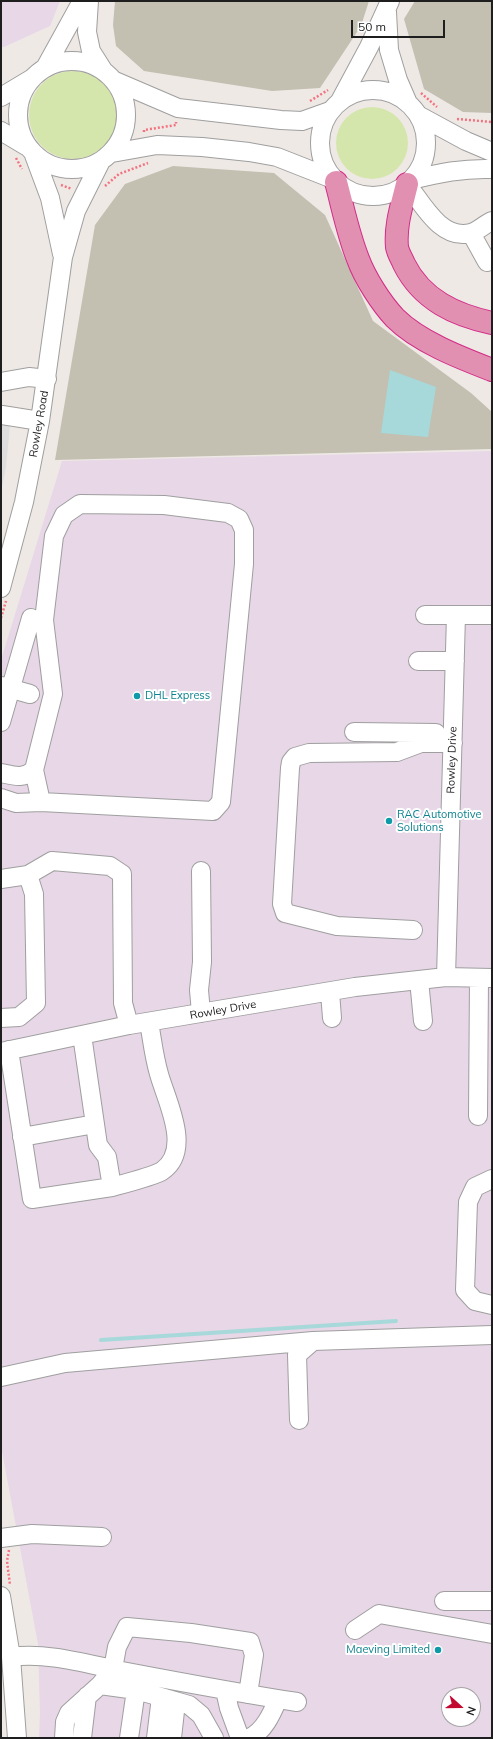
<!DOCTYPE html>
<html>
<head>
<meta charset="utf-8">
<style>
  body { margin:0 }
  #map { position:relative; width:493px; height:1739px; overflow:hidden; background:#efe9e5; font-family:Mulish,sans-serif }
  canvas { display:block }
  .frame { position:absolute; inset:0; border:2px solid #1e1e1e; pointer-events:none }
  .north { position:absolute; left:441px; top:1687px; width:40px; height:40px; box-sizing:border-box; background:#fff; border:1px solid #a5a5a5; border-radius:50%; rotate:111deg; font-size:11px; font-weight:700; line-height:16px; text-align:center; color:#1e1e1e }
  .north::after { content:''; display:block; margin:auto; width:14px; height:18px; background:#c20a31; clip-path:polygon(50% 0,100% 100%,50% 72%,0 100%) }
  .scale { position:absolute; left:351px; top:20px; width:94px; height:18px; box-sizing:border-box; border:2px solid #1e1e1e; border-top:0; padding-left:5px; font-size:12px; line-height:14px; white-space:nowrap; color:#1e1e1e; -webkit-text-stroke:3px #fff; paint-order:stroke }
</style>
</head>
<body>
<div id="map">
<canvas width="493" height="1739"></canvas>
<div class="frame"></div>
<div class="north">N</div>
<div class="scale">50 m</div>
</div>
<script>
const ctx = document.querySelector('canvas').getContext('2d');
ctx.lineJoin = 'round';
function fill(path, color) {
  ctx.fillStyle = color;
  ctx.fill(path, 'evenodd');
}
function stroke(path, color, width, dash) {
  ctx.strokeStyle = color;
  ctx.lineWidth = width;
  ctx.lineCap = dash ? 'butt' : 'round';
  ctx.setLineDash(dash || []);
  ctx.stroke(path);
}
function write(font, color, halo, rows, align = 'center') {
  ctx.font = font + ' Mulish,sans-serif';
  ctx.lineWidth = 4;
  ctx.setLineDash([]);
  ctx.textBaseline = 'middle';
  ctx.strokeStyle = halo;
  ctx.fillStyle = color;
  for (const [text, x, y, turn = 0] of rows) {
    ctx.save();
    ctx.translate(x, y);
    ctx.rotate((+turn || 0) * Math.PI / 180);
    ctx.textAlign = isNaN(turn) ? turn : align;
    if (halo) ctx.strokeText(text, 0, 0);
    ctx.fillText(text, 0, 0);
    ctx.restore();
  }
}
fill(new Path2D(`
  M1,1H60L50,26L4,47H1Z
  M492,451V1738H39L40,1713L38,1644L1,1446V660L62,461ZM449,1695H473V1719H449Z`), '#e7d7e7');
fill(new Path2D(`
  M115,1H369L361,26L320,88L272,91L144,71L116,46L113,25Z
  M415,1H492V113L463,112L424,89L404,19Z
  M173,166L274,173L325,215L373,321L471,393L492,412V449L55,460L95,225L125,184Z`), '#c3bfb1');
fill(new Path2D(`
  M29 115a44 44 0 1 1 88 0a44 44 0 1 1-88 0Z
  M336 143a36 36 0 1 1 72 0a36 36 0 1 1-72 0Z`), '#d5e6ad');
fill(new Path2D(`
  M12,406L6,467L1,492V407Z`), '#dedede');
fill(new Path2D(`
  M390,370L436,387L428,437L381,433Z`), '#a7d9da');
stroke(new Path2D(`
  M101,1340L396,1321`), '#a7d9da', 4);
const minor = new Path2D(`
  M89,1L87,32L91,51L103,70
  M387,12L389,50L398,80L408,103
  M18 115a54 54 0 1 1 108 0a54 54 0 1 1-108 0Z
  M45,68L82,1
  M115,81L178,108L281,120L302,121L330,111
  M320 143a53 53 0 1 1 106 0a53 53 0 1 1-106 0Z
  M1,97L31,79
  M340,101L369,47L390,1
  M418,115L466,141L492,152
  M1,131L26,146
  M112,153L157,145L202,147L249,152L277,157L333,179
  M34,155L50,198L62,254
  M411,180C439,173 463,168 492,169
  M407,184C422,203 441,241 471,233C478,231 485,224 492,221
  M471,233L487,262
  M1,382L29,377L47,379
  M2,415L40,421
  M1,588L24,502L40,421L63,257L76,211L100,163
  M425,615H492
  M418,661H455
  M1,686L30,694
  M1,722L31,618
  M354,732L436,733
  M1,773C15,776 23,779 34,770
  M1,798L16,803L41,802L213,811L221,802L244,564V530L239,519L228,513L164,505L80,504L64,515L54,536L44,620L53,694L34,770L41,802
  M201,871L202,962L199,990L201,1013
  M28,875L52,861L110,866L122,874L123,1003L129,1025
  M1,879L28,875L34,894L36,1003L19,1017L1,1018
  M413,930L337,926L285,913L282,904L290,768L291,762L295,757L309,753L397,752L421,743H453
  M446,977L456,615
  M419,980L423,1021
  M330,992L332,1018
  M9,1050L32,1199L112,1187L107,1157L98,1145L82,1035
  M1,1052L129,1025L355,987L446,977L492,978
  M478,1116L479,978
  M22,1137L95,1124
  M492,1179L475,1187L468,1202L465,1290L475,1301L492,1305
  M112,1187C123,1184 154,1176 162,1171C193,1150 166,1100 159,1074C154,1057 152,1039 149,1022
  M1,1377L65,1363L313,1341
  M299,1420L297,1355L313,1341L492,1335
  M1,1538L32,1534L102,1537
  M1,1596L11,1657L17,1738
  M444,1601H492
  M355,1630L379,1614L492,1634
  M11,1657C48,1652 86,1664 122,1671C180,1682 238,1693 297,1702
  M100,1685L136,1690L189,1705L201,1715L214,1738
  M225,1690L229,1708L240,1738
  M64,1738L65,1722L69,1713L100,1685L113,1669L117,1647L127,1627L191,1633L250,1642L254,1655L248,1694
  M82,1738L87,1696
  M129,1738L136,1690
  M156,1738L161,1697
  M172,1738L176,1702
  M249,1738C264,1732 272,1713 278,1699`);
const highway = new Path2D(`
  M336,182C343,208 348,234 358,259C365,278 381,303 395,318C419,342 461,358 492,370
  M407,184C402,205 395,225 397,247C398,253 402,259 404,264C422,300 455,315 492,323`);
stroke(minor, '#9f9f9f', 20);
stroke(highway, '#d22d88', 24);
stroke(new Path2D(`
  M421,93L437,107
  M310,101L328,90
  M457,119L492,122
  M144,132V130L176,125V122
  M16,158L22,169
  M61,185L72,189
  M105,186L119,174L148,163
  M1,618L6,601
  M9,1550L7,1561L10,1585`), '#f37280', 2.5, [2, 2]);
stroke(minor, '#fff', 18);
stroke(highway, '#e290b1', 22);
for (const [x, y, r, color] of [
  [137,696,4,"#0f9aa8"],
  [389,821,4,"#0f9aa8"],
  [438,1650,4,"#0f9aa8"]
]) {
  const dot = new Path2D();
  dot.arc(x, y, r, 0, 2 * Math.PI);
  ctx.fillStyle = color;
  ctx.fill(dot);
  stroke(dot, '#fff', 1.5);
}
write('11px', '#1e1e1e', '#fff', [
  ["Rowley Road",39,424,-80],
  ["Rowley Drive",452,760,-88],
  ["Rowley Drive",223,1010,-10]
]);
write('11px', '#0d838f', '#fff', [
  ["DHL Express",145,696],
  ["RAC Automotive",397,815],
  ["Solutions",397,828],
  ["Maeving Limited",430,1650,"right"]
], 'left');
</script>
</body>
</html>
